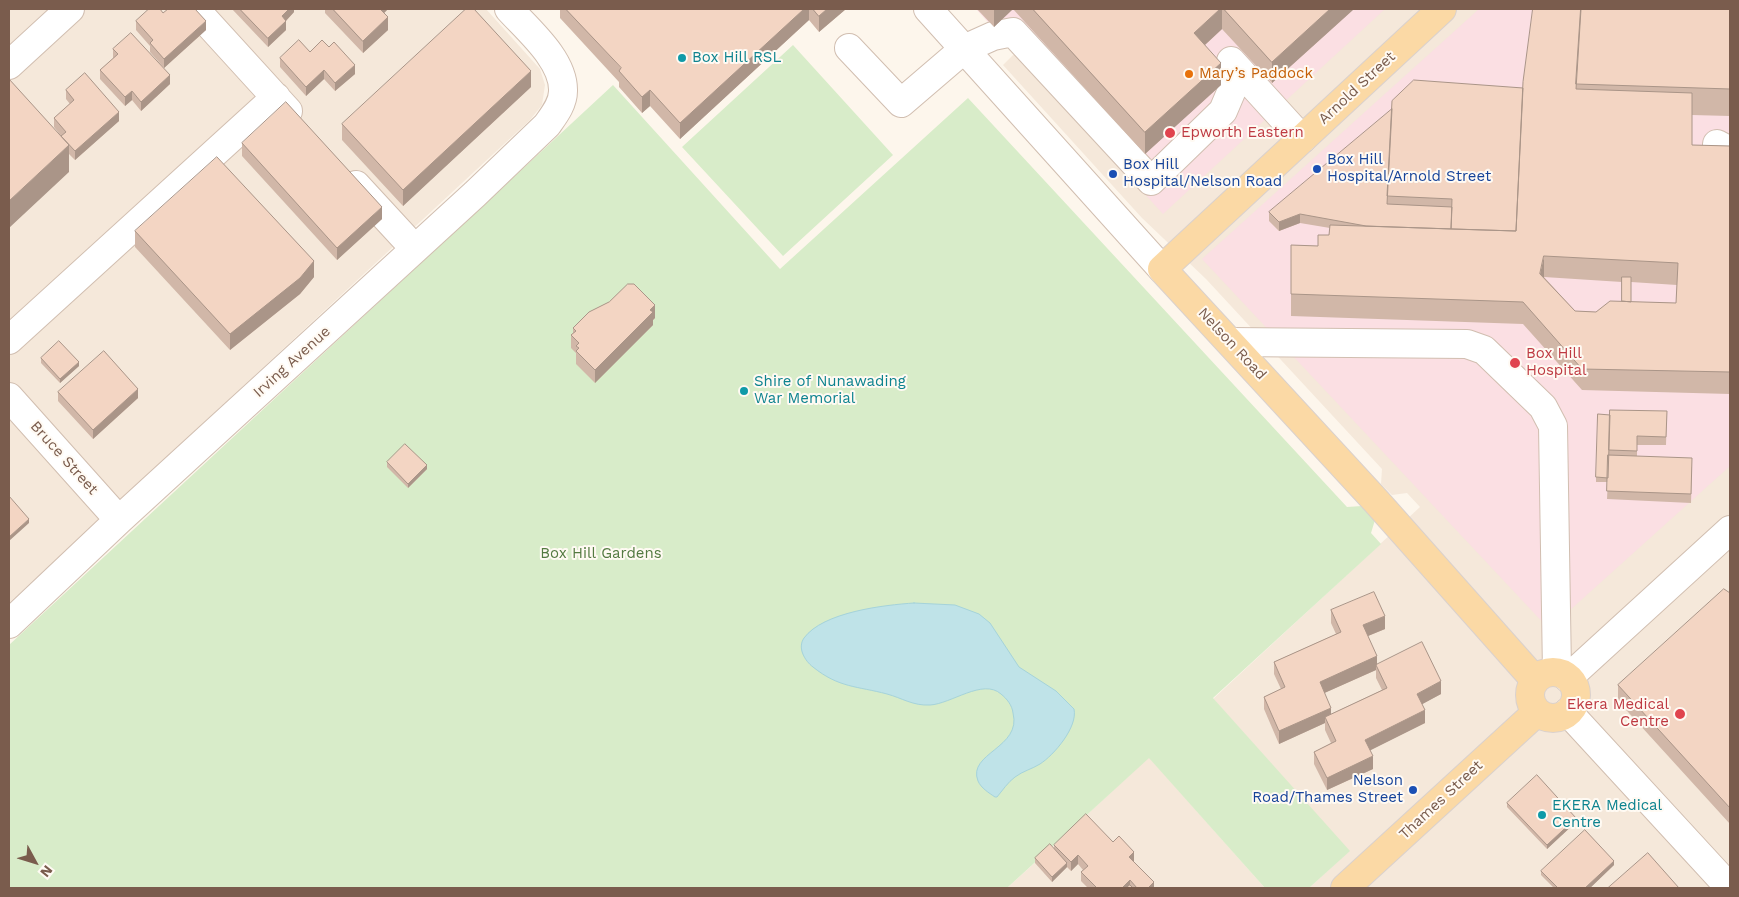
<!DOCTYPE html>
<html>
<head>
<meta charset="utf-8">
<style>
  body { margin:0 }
  #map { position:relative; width:1739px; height:897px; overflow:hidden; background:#fdf6ec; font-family:"Work Sans",sans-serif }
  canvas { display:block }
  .frame { position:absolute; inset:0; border:10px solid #7a5c4d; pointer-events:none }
  .north { position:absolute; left:10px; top:837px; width:50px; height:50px; -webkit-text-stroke:4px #fffaf3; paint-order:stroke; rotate:129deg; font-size:14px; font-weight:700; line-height:20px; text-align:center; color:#7a5c4d }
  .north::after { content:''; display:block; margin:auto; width:18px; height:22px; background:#7a5c4d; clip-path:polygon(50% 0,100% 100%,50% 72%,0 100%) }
</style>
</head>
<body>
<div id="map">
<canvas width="1739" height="897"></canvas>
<div class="frame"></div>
<div class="north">N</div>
</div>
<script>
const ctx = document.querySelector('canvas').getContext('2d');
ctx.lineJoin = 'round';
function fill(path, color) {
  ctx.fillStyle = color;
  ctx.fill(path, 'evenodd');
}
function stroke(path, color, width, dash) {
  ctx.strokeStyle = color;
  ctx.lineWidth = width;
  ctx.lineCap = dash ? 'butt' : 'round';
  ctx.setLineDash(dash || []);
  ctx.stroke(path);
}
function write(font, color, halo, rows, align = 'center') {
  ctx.font = font + ' "Work Sans",sans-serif';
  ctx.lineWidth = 4;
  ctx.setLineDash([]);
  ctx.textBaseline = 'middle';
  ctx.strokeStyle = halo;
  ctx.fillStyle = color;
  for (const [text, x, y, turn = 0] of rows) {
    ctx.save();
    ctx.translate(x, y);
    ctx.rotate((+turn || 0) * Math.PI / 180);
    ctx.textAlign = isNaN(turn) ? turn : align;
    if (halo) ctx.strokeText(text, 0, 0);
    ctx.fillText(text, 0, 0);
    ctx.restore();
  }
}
fill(new Path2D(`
  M9,9H486L540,69L545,85L542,105L530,120L9,603Z
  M977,9H1730V888H1309L1349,851L1213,699L1420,507L1407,493L1392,495L1381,484L1382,469L1206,279L1142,218L1003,65L1016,52Z
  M1149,757L1265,888H1007L1050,849Z`), '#f5e8da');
fill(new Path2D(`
  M976,9H1385L1163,214Z
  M1479,9H1730V466L1549,629L1202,259Z`), '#fbdfe3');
fill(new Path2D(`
  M793,45L893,155L783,256L682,147Z
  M613,85L780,269L968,98L1347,507L1362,506L1375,520L1371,533L1381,544L1213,698L1350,851L1309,888H1265L1149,758L1007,888H9V645Z`), '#d8ecc9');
const water = new Path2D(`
  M914,603L955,605L979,614L990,623L1019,667L1056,691L1074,709C1078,727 1054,755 1040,764C1032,769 1023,771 1015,777C1008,782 1002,791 997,797H995C989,793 981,788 978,781C967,753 1022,748 1013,713C1012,705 1007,699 1001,694C983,678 951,704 930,705C913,706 902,698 887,694C857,686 839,688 813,667C805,661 797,648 804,638C823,612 884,605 914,603Z`);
fill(water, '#bfe3e8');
stroke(water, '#a5d3da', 1);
const minor = new Path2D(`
  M195,9L288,111
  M928,9L1162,269
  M849,48L901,103L964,49L993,36L1013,32L1151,181L1223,111L1240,71
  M1231,61L1302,139
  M9,65L70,9
  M1717,144L1730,151
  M356,185L415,249
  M9,340L276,97
  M1230,342L1467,344L1484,350L1543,407L1553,426L1557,672
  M9,397L119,520
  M9,624L119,520L475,194L547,125C554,115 563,104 563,91C564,60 528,30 509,9
  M1568,678L1730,530
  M1568,712L1730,888`);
const major = new Path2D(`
  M1442,9L1162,269L1376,501L1535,680
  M1530 695a23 23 0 1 1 46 0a23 23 0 1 1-46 0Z
  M1345,888L1537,712`);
stroke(minor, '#d1beb0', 30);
stroke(major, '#dad1cd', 30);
stroke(minor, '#fff', 28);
stroke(major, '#fbd9a5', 28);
fill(new Path2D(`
  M232,9H294V12L286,21V30L268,47Z
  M325,9H388L384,13L388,30L363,53L325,13Z
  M560,9H846L819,32L809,20L680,139L650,106L642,113L619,87V82L560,18Z
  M977,9H1354L1272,83L1222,29L1205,45L1221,85L1145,154L1013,9L994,27Z
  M1730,9V116L1692,115V145L1730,146V394L1582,390L1523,324L1291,316V245L1318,246L1329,235L1330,228L1300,223L1279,231L1269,221V212L1523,88ZM1544,277L1622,282V301L1596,312L1575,311ZM1631,282L1677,285L1676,303L1631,302Z
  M163,13L206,30L164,68L150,52V46L136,30V21Z
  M329,47L355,74L335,91L324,79L306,96L280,67V58Z
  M113,49L170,84L141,111L132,100L125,106L100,79V70L114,58H113Z
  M531,87L403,206L342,140V124Z
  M66,90L119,121L75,160L69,154V172L61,136L54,127V118L70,104L66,99Z
  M242,143L382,219L337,260L242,156Z
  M135,231L314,277L300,294L230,350L135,247Z
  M655,318L653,320V325L595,383L576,364V353L571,348V335L573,333V328Z
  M41,358L79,366L60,383L41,363Z
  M58,392L138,398L93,439L58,401Z
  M1667,411L1666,445H1637V456L1692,467L1691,503L1607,499L1608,478V482H1596V477L1610,415Z
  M387,462L427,469L408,488L387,467Z
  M1730,593V824L1618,701V685Z
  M1331,610L1385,629L1368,636L1377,664L1441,694L1422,704L1425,723L1370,750L1373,769L1327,790L1314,764V752L1331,743L1325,730V723L1279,744L1264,709V697L1281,689L1274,674V662L1336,634L1331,623ZM1376,670V678L1382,690L1331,714L1324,693Z
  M1507,803L1576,822L1547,849L1507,807Z
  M1113,842L1134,861V862L1154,888H1088L1081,881V872L1083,870L1078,864L1071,871L1067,867L1052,882L1035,863V858L1054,849V845Z
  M1614,865L1590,888H1554L1541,875V871Z`), '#d1b7a8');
fill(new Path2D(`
  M289,9H294V12L282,25V16Z
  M378,9H388L378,19Z
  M804,9H809V20L680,139V123Z
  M827,9H846L819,32V16Z
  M994,9H1013L994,27Z
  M1220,9H1222V29L1194,55V33Z
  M1330,9H1354L1272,83V62Z
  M388,17V30L363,53V41Z
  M206,21V30L164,68V59Z
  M286,21V30L268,47V38Z
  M1221,63V85L1145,154V132Z
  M355,65V74L335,91V83Z
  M324,70V79L306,96V87Z
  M531,71V87L403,206V190Z
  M170,75V84L141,111V102Z
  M650,90V106L642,113V97Z
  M132,91V100L125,106V97Z
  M119,112V121L75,160V151Z
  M69,145V172L9,228V201Z
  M382,207V219L337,260V248Z
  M1300,214V223L1279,231V222Z
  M1544,256V277L1540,296V274Z
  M314,261V277L300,294L230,350V334Z
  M655,305V318L653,320V325L595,383V370Z
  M79,362V366L60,383V379Z
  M138,389V398L93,439V430Z
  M427,465V469L408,488V484Z
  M29,519V523L9,541V537Z
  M1385,616V629L1363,638V625Z
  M1377,656V667L1376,665V670L1320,695V682Z
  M1441,681V694L1417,707V694Z
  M1331,708V721L1325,717V723L1279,744V731Z
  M1425,710V723L1365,753V740Z
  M1373,756V769L1327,790V778Z
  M1576,818V822L1547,849V845Z
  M1134,852V861L1129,866V857Z
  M1078,855V864L1071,871V862Z
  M1614,861V865L1590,888H1585Z
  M1067,863V867L1052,882V877Z
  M1130,880V888H1122Z
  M1154,882V888H1148Z`), '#aa9588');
const building = new Path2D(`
  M149,9H160L163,13L168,9H195L206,21L164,59L150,43L153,40L136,21Z
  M240,9H289L282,16L286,21L268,38Z
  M333,9H380L388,17L363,41Z
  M466,9H474L531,71L403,190L342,124Z
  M566,9H804L680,123L650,90L642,97L619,71L621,68Z
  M813,9H827L819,16Z
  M1033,9H1220L1194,33L1221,63L1145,132Z
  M1224,9H1330L1272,62Z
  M1533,9H1581L1576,89L1692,93V145L1730,146V372L1582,369L1523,302L1291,294V245L1318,246V235H1329L1330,225L1516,231L1523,82ZM1544,256L1678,263L1676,303L1610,301L1596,312L1575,311L1540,274Z
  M1581,9H1730V89L1576,84Z
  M131,33L170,75L141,102L132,91L125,97L100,70L118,54L113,49Z
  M299,40L310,52L322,40L329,47L334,42L355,65L335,83L324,70L306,87L280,58Z
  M85,73L119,112L75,151L61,136L66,132L54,118L74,100L66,90Z
  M9,79L69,145L9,201Z
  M1414,80L1523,88L1516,231L1451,229L1452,199L1387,196L1392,101Z
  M286,102L382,207L337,248L242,143Z
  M1392,109L1387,204L1452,207L1451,229L1366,226L1300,214L1279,222L1269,212Z
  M217,157L314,261L300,278L230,334L135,231Z
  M1622,277H1631V302L1622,301Z
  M628,284H634L655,305L650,310L653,312L595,370L576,351L579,348L576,346L579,343L571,335L576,331L573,328L589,312L609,302Z
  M59,341L79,362L60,379L41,358Z
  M104,351L138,389L93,430L58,392Z
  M1610,410L1667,411L1666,437L1637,436V451L1609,450Z
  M1598,414L1610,415L1608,478L1596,477Z
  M405,444L427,465L408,484L387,462Z
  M1608,455L1692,458L1691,494L1607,491Z
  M9,496L29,519L9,537Z
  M1724,589L1730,593V808L1618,685Z
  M1374,592L1385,616L1363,625L1377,656L1320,682L1331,708L1279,731L1264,697L1285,687L1274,662L1341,632L1331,610Z
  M1422,642L1441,681L1417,694L1425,710L1365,740L1373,756L1327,778L1314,752L1336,741L1325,717L1387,688L1376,665Z
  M1537,775L1576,818L1547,845L1507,803Z
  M1086,814L1113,842L1119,836L1134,852L1129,857L1154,882L1148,888H1137L1130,880L1122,888H1097L1081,872L1088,866L1078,855L1071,862L1054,845Z
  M1585,830L1614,861L1585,888H1558L1541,871Z
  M1050,844L1067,863L1052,877L1035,858Z
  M1648,853L1679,888H1608Z
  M1130,885L1133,888H1126Z`);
fill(building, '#f3d5c3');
stroke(building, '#aa9588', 1);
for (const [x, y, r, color] of [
  [682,58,5,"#0f9aa8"],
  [1189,74,5,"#e8710a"],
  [1170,133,6,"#e0444e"],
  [1317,169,5,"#1a4fb4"],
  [1113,174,5,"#1a4fb4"],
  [1515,363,6,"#e0444e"],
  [744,391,5,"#0f9aa8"],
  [1680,714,6,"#e0444e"],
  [1413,790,5,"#1a4fb4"],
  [1542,815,5,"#0f9aa8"]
]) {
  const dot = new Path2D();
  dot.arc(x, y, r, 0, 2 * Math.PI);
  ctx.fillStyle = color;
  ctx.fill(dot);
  stroke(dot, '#fffaf3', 2);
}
write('15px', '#0d838f', '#fffaf3', [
  ["Box Hill RSL",692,58],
  ["Shire of Nunawading",754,382],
  ["War Memorial",754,399],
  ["EKERA Medical",1552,806],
  ["Centre",1552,823]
], 'left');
write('15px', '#c56008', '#fffaf3', [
  ["Mary’s Paddock",1199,74]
], 'left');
write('15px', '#7a5c4d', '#fffaf3', [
  ["Arnold Street",1357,88,-43],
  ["Nelson Road",1232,344,47],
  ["Irving Avenue",292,362,-42],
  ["Bruce Street",64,458,48],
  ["Thames Street",1441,800,-43]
]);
write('15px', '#be3a42', '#fffaf3', [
  ["Epworth Eastern",1181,133],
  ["Box Hill",1526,354],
  ["Hospital",1526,371],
  ["Ekera Medical",1669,705,"right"],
  ["Centre",1669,722,"right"]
], 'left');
write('15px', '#164399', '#fffaf3', [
  ["Box Hill",1327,160],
  ["Hospital/Arnold Street",1327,177],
  ["Box Hill",1123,165],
  ["Hospital/Nelson Road",1123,182],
  ["Nelson",1403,781,"right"],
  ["Road/Thames Street",1403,798,"right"]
], 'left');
write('15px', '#537a41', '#fffaf3', [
  ["Box Hill Gardens",601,554]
]);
</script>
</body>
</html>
